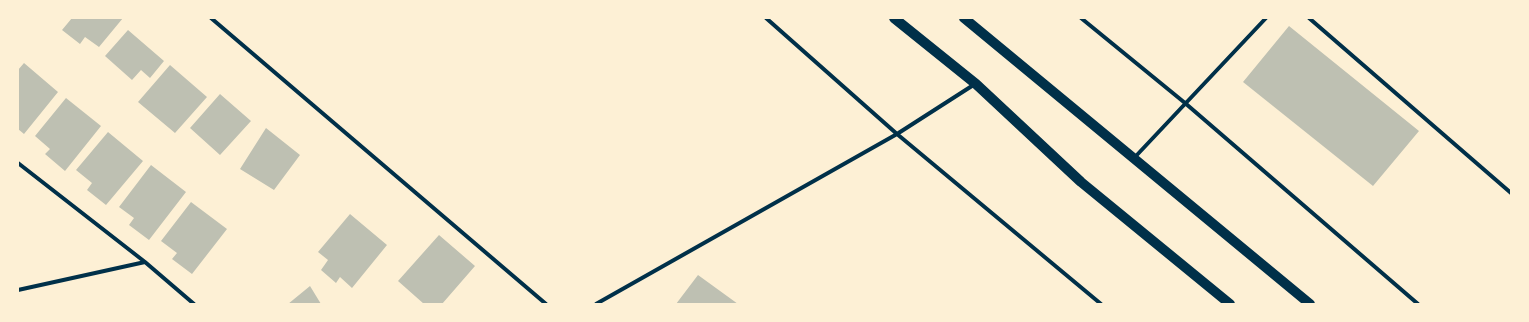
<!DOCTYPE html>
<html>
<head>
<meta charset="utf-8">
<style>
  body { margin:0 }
  #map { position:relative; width:1529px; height:322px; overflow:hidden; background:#fdf0d5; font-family:"Asap Condensed",sans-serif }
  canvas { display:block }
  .frame { position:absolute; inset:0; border:19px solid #fdf0d5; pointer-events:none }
</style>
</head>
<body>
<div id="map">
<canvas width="1529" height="322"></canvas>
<div class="frame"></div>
</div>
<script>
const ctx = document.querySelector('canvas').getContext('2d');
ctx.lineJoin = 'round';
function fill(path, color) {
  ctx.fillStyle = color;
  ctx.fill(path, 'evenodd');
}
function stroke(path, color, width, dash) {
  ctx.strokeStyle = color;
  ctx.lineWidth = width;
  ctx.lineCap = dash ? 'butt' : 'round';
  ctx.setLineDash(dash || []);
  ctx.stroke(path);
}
fill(new Path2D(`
  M72,18H123L99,47L85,37L80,44L62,30Z
  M1289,26L1419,131L1373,186L1243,82Z
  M128,30L164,61L150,78L141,70L132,80L105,56Z
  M24,63L58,92L24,134L18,129V70Z
  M170,65L207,97L175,133L138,102Z
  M220,94L251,121L220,155L190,128Z
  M66,98L101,126L65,171L45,154L50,149L35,136Z
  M266,128L300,155L274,190L240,169Z
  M108,132L143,161L106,205L87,190L92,183L76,170Z
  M151,165L186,192L149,240L129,225L134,218L119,207Z
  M191,202L227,229L192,274L172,259L177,253L161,241Z
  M350,214L387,245L352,288L340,277L336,283L321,270L328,260L318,252Z
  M439,235L475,266L442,304H424L398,281Z
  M698,275L738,304H676Z
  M310,286L321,304H288Z`), '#bec0b2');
stroke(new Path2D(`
  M211,18L546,304
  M766,18L897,134L1101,304
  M1081,18L1185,103L1418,304
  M1309,18L1511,193
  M1135,157L1266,18
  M18,163L145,262L194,304
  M18,290L145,262
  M596,304L897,134L975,84`), '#003049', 4);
stroke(new Path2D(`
  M894,18L976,84L1081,182L1230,304
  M964,18L1310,304`), '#003049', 10);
</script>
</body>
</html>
